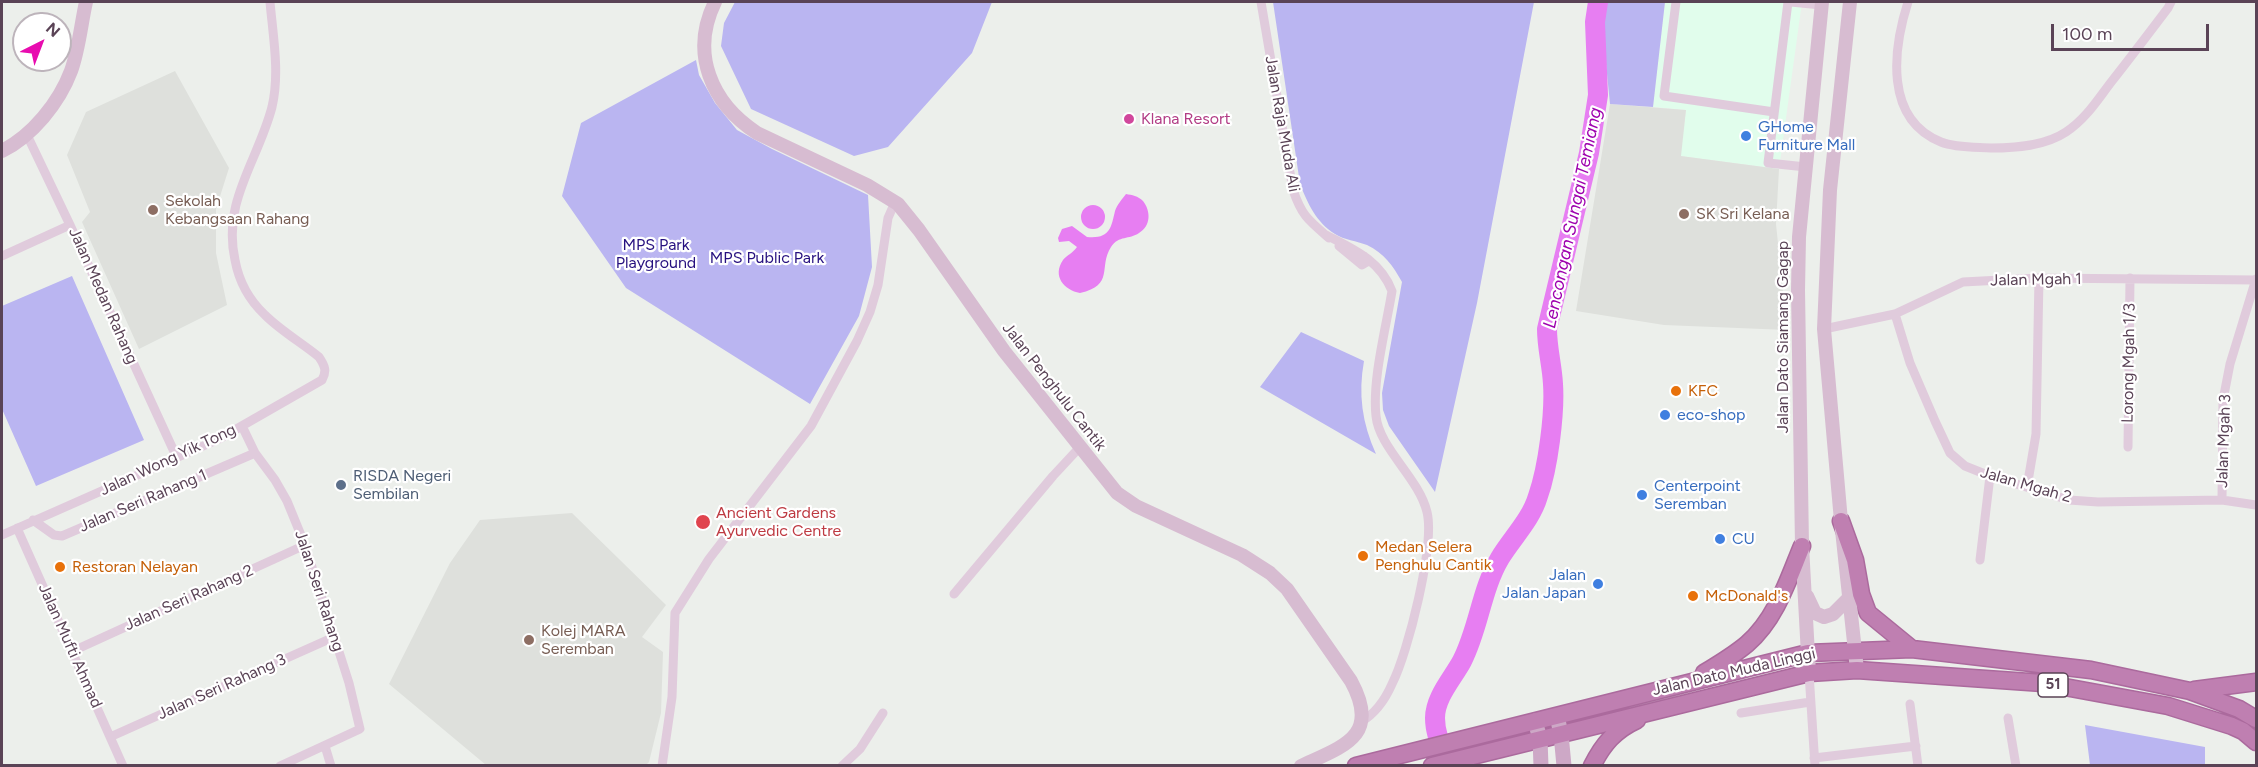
<!DOCTYPE html>
<html>
<head>
<meta charset="utf-8">
<style>
  body { margin:0 }
  #map { position:relative; width:2258px; height:767px; overflow:hidden; background:#ecefeb; font-family:Figtree,sans-serif }
  canvas { display:block }
  .frame { position:absolute; inset:0; border:3px solid #5a4356; pointer-events:none }
  .north { position:absolute; left:12px; top:12px; width:60px; height:60px; box-sizing:border-box; background:#fff; border:2px solid #bdb4bb; border-radius:50%; rotate:42deg; font-size:16px; font-weight:700; line-height:24px; text-align:center; color:#5a4356 }
  .north::after { content:''; display:block; margin:auto; width:21px; height:27px; background:#e80caf; clip-path:polygon(50% 0,100% 100%,50% 72%,0 100%) }
  .scale { position:absolute; left:2051px; top:24px; width:158px; height:27px; box-sizing:border-box; border:3px solid #5a4356; border-top:0; padding-left:8px; font-size:18px; line-height:21px; white-space:nowrap; color:#5a4356; -webkit-text-stroke:4px #fff; paint-order:stroke }
</style>
</head>
<body>
<div id="map">
<canvas width="2258" height="767"></canvas>
<div class="frame"></div>
<div class="north">N</div>
<div class="scale">100 m</div>
</div>
<script>
const ctx = document.querySelector('canvas').getContext('2d');
ctx.lineJoin = 'round';
function fill(path, color) {
  ctx.fillStyle = color;
  ctx.fill(path, 'evenodd');
}
function stroke(path, color, width, dash) {
  ctx.strokeStyle = color;
  ctx.lineWidth = width;
  ctx.lineCap = dash ? 'butt' : 'round';
  ctx.setLineDash(dash || []);
  ctx.stroke(path);
}
function write(font, color, halo, rows, align = 'center') {
  ctx.font = font + ' Figtree,sans-serif';
  ctx.lineWidth = 4.5;
  ctx.setLineDash([]);
  ctx.textBaseline = 'middle';
  ctx.strokeStyle = halo;
  ctx.fillStyle = color;
  for (const [text, x, y, turn = 0] of rows) {
    ctx.save();
    ctx.translate(x, y);
    ctx.rotate((+turn || 0) * Math.PI / 180);
    ctx.textAlign = isNaN(turn) ? turn : align;
    if (halo) ctx.strokeText(text, 0, 0);
    ctx.fillText(text, 0, 0);
    ctx.restore();
  }
}
fill(new Path2D(`
  M1665,2H1802L1779,169L1680,156L1686,110L1653,107Z`), '#e1fdec');
fill(new Path2D(`
  M175,71L229,168L216,209V253L227,305L139,349L82,222L90,212L67,155L86,112Z
  M1610,104L1686,110L1681,156L1779,169L1776,224L1787,330L1664,325L1576,311Z
  M572,513L666,605L642,637L663,652L661,713L649,762L645,766L486,765L389,684L450,563L480,520Z`), '#dee0dc');
fill(new Path2D(`
  M735,2H992L972,53L888,147L854,156L751,109L721,46L724,23Z
  M1273,2H1534L1477,303L1435,492L1389,426L1383,410L1382,393L1402,282C1393,266 1384,253 1367,245C1357,241 1344,240 1335,234C1316,222 1308,204 1300,184Z
  M1605,2H1665L1653,107L1610,104L1602,24Z
  M696,60L699,75L715,103L737,130L772,149L868,195L872,267L859,316L810,404L626,288L562,196L581,123Z
  M72,276L144,440L36,486L2,409V306Z
  M1301,332L1364,361C1358,394 1362,423 1376,454L1260,387Z
  M2085,725L2205,747V765H2090Z`), '#bab5f1');
fill(new Path2D(`
  M1126,194C1132,195 1138,196 1143,201C1151,211 1151,226 1139,233C1129,240 1119,235 1111,247C1098,267 1115,285 1080,293C1064,290 1052,276 1063,260C1067,255 1073,253 1077,247L1069,241L1059,242L1058,238L1062,229L1072,226L1087,237C1110,239 1111,228 1115,211C1117,205 1122,199 1126,194Z
  M1081 217a12 12 0 1 1 24 0a12 12 0 1 1-24 0Z`), '#e77ef2');
stroke(new Path2D(`
  M1449,766C1443,750 1435,735 1435,718C1435,697 1453,678 1462,661C1479,628 1481,590 1500,558C1512,538 1531,520 1538,496C1548,468 1555,413 1553,384C1552,365 1547,348 1547,329L1589,153L1598,95L1595,22L1598,2`), '#e77ef2', 20);
const highway = new Path2D(`
  M1841,521L1855,560L1861,594L1868,613L1912,649
  M1704,673C1719,664 1734,655 1747,644C1776,619 1788,580 1802,546
  M2194,690L2256,682
  M1356,766L1808,653L1912,649L2091,670L2190,691L2239,709L2256,719
  M1432,766L1809,673L1857,670L2043,683L2168,706L2232,726L2243,731L2256,742
  M1592,766C1603,744 1615,730 1637,720`);
stroke(highway, '#ab6a9d', 19);
stroke(new Path2D(`
  M1261,2L1293,190C1302,216 1308,220 1329,238
  M1676,2L1664,96L1774,112
  M1788,2L1768,163L1806,167
  M1791,2L1821,5
  M1908,2C1893,49 1884,119 1941,142C1956,148 1976,147 1991,148C2016,148 2045,146 2066,132C2086,119 2098,99 2112,81C2131,57 2149,33 2168,8L2171,2
  M27,135L70,225L177,458
  M1326,235C1353,249 1380,260 1392,291C1386,328 1372,380 1376,416C1379,448 1419,478 1427,512C1435,545 1408,653 1392,684C1385,700 1376,713 1361,722
  M1339,246L1362,265L1367,262L1364,256
  M2,256L70,225
  M1895,314L1910,363L1935,421L1950,453L1965,466L1990,476L2069,500L2098,502L2222,500L2256,505
  M1824,329L1895,314L1963,282L2039,278L2256,280
  M242,426L255,453L275,480L287,501L305,545L349,683L360,729L280,766
  M2128,447L2130,278
  M2027,487L2036,434L2039,278
  M2222,500L2223,400L2230,364L2256,279
  M33,520L54,535L62,536L255,453
  M17,528L123,766
  M2,535L219,439L322,380C327,371 325,366 319,357C302,343 281,331 265,315C249,300 239,282 235,260C222,201 258,161 272,107C280,73 273,36 270,2
  M1980,560L1990,476
  M954,594L1053,476L1079,448
  M73,651L305,545
  M1809,673L1815,766
  M1910,704L1918,766
  M1741,713L1810,702
  M2008,718L2016,766
  M110,737L334,637
  M325,746L331,766
  M1814,758L1916,746
  M662,766L672,697L675,613L709,559L811,426L857,341L870,312L878,285L888,218L895,202
  M842,766L860,749L883,713`), '#e0cbdc', 9);
stroke(new Path2D(`
  M715,2C690,53 711,103 757,133L867,185L898,204L919,230L1004,351L1117,493L1136,506L1242,555L1270,573L1287,589L1351,681C1381,736 1344,746 1301,766
  M1850,2L1830,190L1824,329L1841,521L1857,670
  M2,151C32,136 59,103 71,71C79,49 81,24 86,2
  M1807,596L1815,613L1824,617L1833,614L1850,597
  M1809,673L1802,546L1798,290L1799,237L1822,2`), '#d7bcd1', 14);
stroke(new Path2D(`
  M1557,716L1561,734L1564,766
  M1535,721L1540,739L1541,766`), '#cda8c6', 15);
stroke(highway, '#bf7fb1', 16);
for (const [x, y, r, color] of [
  [1129,119,6,"#d1479c"],
  [1746,136,6,"#3f7fe0"],
  [153,210,6,"#8d6e63"],
  [1684,214,6,"#8d6e63"],
  [1676,391,6,"#e8710a"],
  [1665,415,6,"#3f7fe0"],
  [341,485,6,"#5c6f8a"],
  [1642,495,6,"#3f7fe0"],
  [703,522,8,"#e0444e"],
  [1720,539,6,"#3f7fe0"],
  [1363,556,6,"#e8710a"],
  [60,567,6,"#e8710a"],
  [1598,584,6,"#3f7fe0"],
  [1693,596,6,"#e8710a"],
  [529,640,6,"#8d6e63"]
]) {
  const dot = new Path2D();
  dot.arc(x, y, r, 0, 2 * Math.PI);
  ctx.fillStyle = color;
  ctx.fill(dot);
  stroke(dot, '#fff', 2);
}
for (const [x, y, w] of [
  [2053,685,30]
]) {
  const box = new Path2D();
  box.roundRect(x - w / 2, y - 12, w, 24, 4.5);
  ctx.fillStyle = '#fff';
  ctx.fill(box);
  stroke(box, '#5a4356', 1.5);
}
write('bold 15px', '#5a4356', null, [
  ["51",2053,685]
]);
write('16px', '#b23c85', '#fff', [
  ["Klana Resort",1141,119]
], 'left');
write('16px', '#5a4356', '#fff', [
  ["Jalan Raja Muda Ali",1282,124,80],
  ["Jalan Mgah 1",2036,280,-1],
  ["Jalan Medan Rahang",103,296,66],
  ["Jalan Dato Siamang Gagap",1783,337,-90],
  ["Lorong Mgah 1/3",2129,363,-89],
  ["Jalan Penghulu Cantik",1054,387,52],
  ["Jalan Mgah 3",2224,441,-88],
  ["Jalan Wong Yik Tong",168,460,-25],
  ["Jalan Mgah 2",2026,485,16],
  ["Jalan Seri Rahang 1",143,501,-23],
  ["Jalan Seri Rahang",319,591,72],
  ["Jalan Seri Rahang 2",189,598,-24],
  ["Jalan Mufti Ahmad",70,646,66],
  ["Jalan Dato Muda Linggi",1734,672,-13],
  ["Jalan Seri Rahang 3",222,687,-24]
]);
write('16px', '#366cbe', '#fff', [
  ["GHome",1758,127],
  ["Furniture Mall",1758,145],
  ["eco-shop",1677,415],
  ["Centerpoint",1654,486],
  ["Seremban",1654,504],
  ["CU",1732,539],
  ["Jalan",1586,575,"right"],
  ["Jalan Japan",1586,593,"right"]
], 'left');
write('16px', '#785e54', '#fff', [
  ["Sekolah",165,201],
  ["Kebangsaan Rahang",165,219],
  ["SK Sri Kelana",1696,214],
  ["Kolej MARA",541,631],
  ["Seremban",541,649]
], 'left');
write('16px', '#26107f', '#fff', [
  ["MPS Park",656,245],
  ["Playground",656,263],
  ["MPS Public Park",767,258]
]);
write('16px', '#c56008', '#fff', [
  ["KFC",1688,391],
  ["Medan Selera",1375,547],
  ["Penghulu Cantik",1375,565],
  ["Restoran Nelayan",72,567],
  ["McDonald's",1705,596]
], 'left');
write('16px', '#4e5e75', '#fff', [
  ["RISDA Negeri",353,476],
  ["Sembilan",353,494]
], 'left');
write('16px', '#be3a42', '#fff', [
  ["Ancient Gardens",716,513],
  ["Ayurvedic Centre",716,531]
], 'left');
write('italic 18px', '#9e02ae', '#fff', [
  ["Lencongan Sungai Temiang",1573,218,-78]
]);
</script>
</body>
</html>
